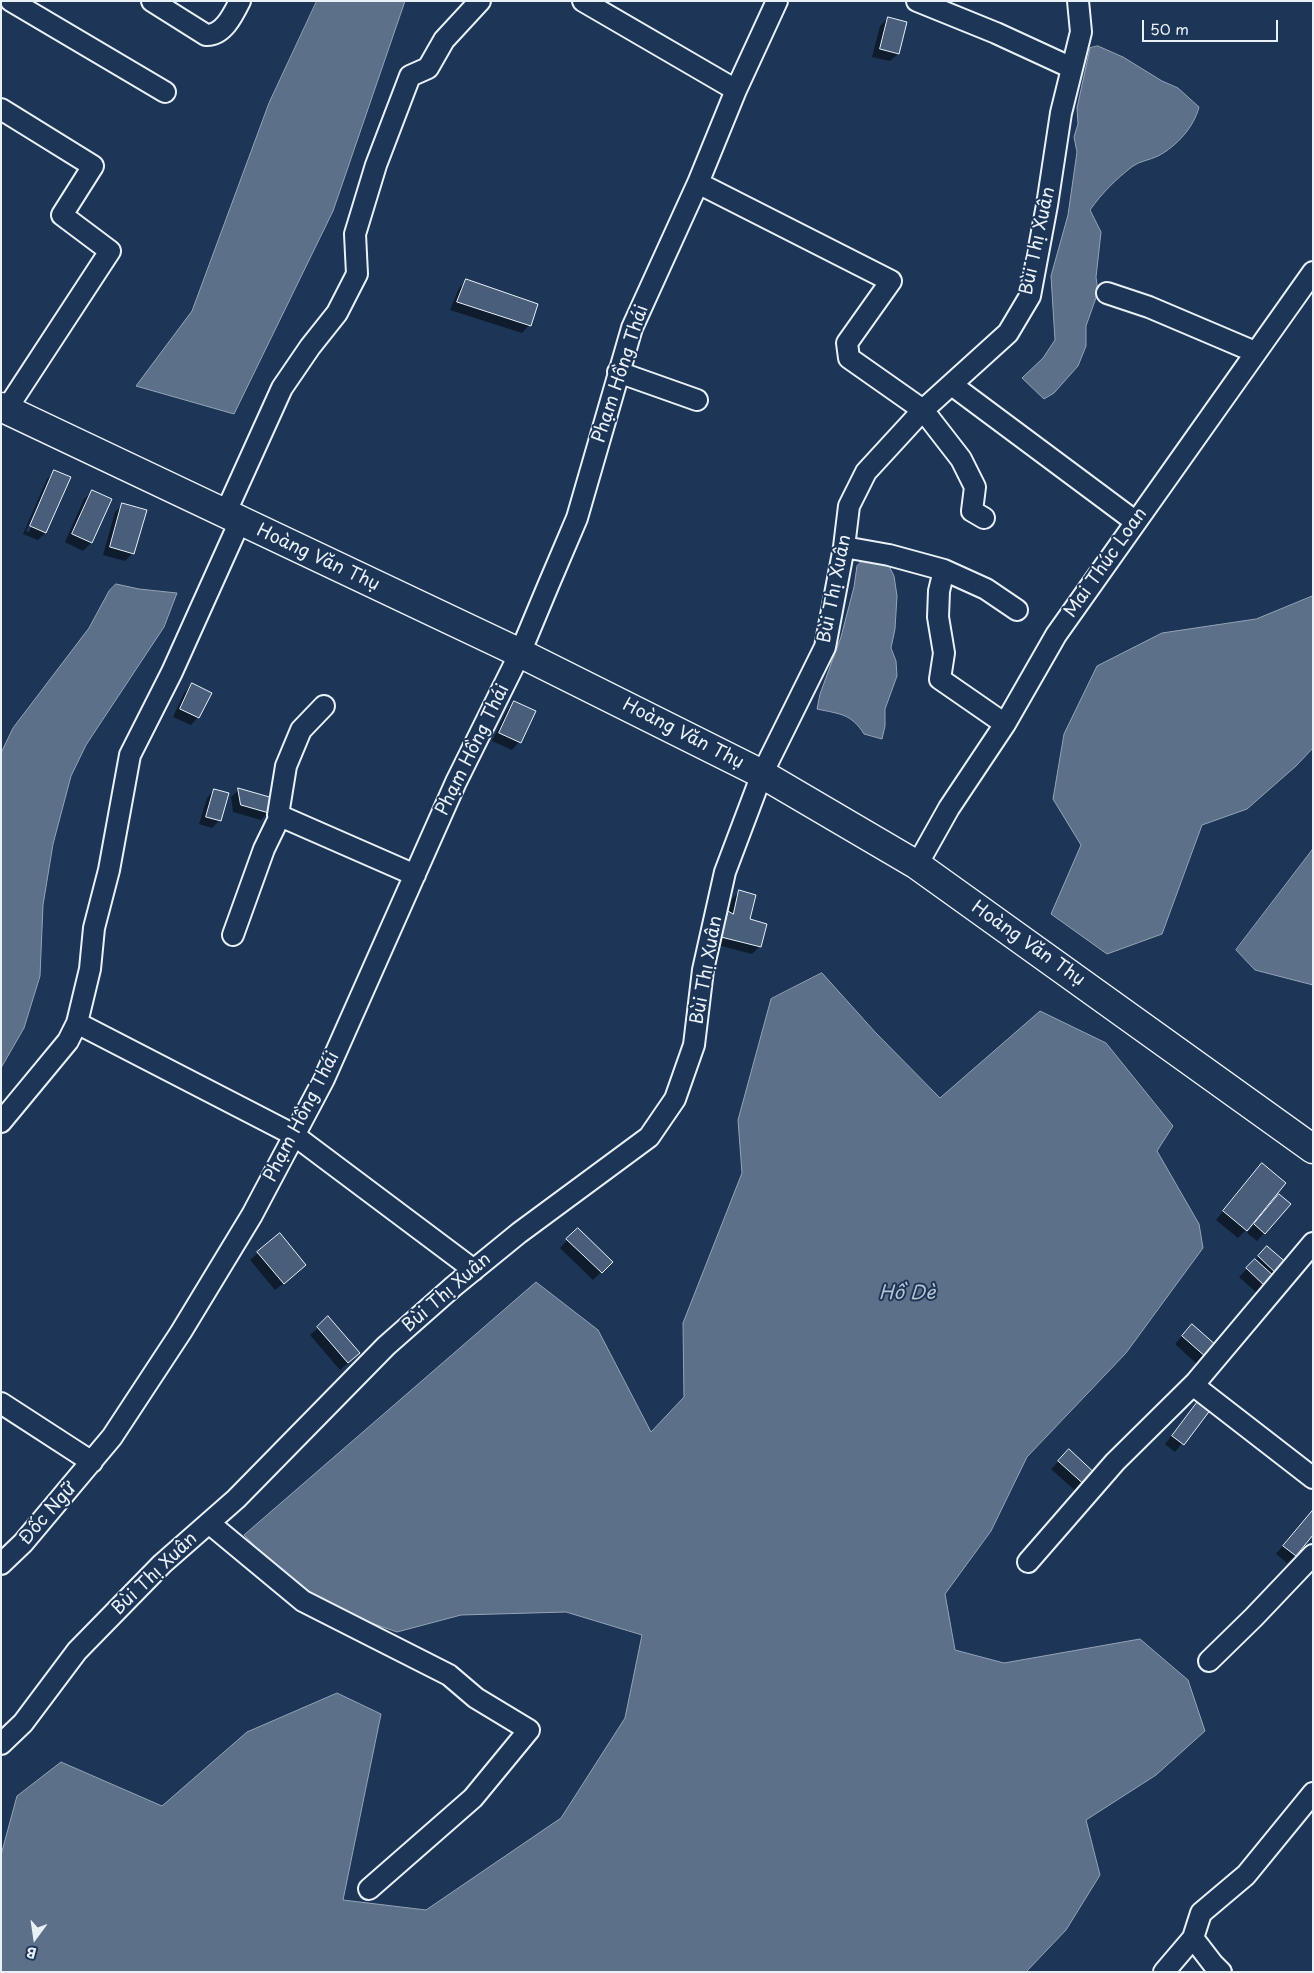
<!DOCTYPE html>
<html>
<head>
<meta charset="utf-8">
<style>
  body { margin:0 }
  #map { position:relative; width:1314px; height:1973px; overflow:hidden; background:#1d3557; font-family:"Playpen Sans",sans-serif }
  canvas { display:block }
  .frame { position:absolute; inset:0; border:2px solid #e8f1f8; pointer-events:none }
  .north { position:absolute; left:10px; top:1913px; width:50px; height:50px; -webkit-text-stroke:4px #1d3557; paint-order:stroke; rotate:194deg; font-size:14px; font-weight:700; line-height:20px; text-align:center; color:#e8f1f8 }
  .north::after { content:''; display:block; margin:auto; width:18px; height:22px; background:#e8f1f8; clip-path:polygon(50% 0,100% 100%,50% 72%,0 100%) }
  .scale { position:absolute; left:1142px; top:20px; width:136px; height:22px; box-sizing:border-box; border:2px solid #e8f1f8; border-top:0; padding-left:6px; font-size:15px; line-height:18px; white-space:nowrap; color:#e8f1f8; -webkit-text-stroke:4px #1d3557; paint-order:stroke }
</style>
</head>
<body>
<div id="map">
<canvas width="1314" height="1973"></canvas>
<div class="frame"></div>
<div class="north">B</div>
<div class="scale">50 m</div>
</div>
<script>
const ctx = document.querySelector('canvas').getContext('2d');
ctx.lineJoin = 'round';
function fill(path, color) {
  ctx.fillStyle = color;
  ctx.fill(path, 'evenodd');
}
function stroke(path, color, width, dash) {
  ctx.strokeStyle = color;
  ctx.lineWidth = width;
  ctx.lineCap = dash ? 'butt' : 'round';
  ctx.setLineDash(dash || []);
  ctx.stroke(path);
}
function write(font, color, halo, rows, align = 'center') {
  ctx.font = font + ' "Playpen Sans",sans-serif';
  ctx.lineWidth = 4;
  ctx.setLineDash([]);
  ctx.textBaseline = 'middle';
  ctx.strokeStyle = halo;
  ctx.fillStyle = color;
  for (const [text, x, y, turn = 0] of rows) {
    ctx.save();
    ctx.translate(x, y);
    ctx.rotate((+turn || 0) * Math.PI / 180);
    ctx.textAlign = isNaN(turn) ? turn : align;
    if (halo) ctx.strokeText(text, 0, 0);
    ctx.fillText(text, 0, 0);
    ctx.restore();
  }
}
const water = new Path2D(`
  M317,1H405L333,211L234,414L136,386L192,311L269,103Z
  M1098,46L1123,57L1162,81L1178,88L1199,107C1194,127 1177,146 1158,156C1150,160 1140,161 1133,166C1116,179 1102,193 1090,210L1101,232L1096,277L1098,292L1086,326V346L1078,366L1054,393L1044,399L1022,378L1043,358L1055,340L1051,276L1068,215L1077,152L1074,137L1078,124L1077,108L1090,48Z
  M865,558L889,566L894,576L897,596L895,629L891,648L896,661L897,676L885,709V726L882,739L864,734C851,713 839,714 817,709L820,694L841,637L854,587L857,566Z
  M116,584L139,589L177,593L164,627L86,745L71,776L53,844L43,905L40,976L24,1028L1,1068V753L13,728L89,628L109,591Z
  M1313,596V748L1296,766L1247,809L1202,825L1162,934L1107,954L1051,914L1081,845L1053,799L1064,734L1097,666L1162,633L1256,619Z
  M1313,849V985L1255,970L1236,950Z
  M822,973L875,1032L940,1098L1040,1011L1106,1043L1173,1126L1157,1151L1199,1224L1203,1248L1126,1353L1027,1457L991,1531L945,1594L955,1650L1004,1663L1140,1639L1188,1680L1205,1731L1156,1775L1086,1820L1100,1875L1066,1930L1026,1972H1V1855L17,1796L61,1762L162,1806L247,1732L337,1693L381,1714L343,1900L426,1910L561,1818L625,1718L642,1635L566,1612L461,1615L397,1632L309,1601L244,1535L536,1282L598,1330L651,1432L684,1397L683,1323L742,1173L738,1120L771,999Z`);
fill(water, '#5d7089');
stroke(water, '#95a4b5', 1);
fill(new Path2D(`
  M888,18L898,54L890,61L872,57L880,26Z
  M467,280L529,325L522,333L450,310L459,288Z
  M54,472L45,533L38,540L23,534L47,479ZM49,479H51L29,532L26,531Z
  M92,492L110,500L91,543L83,551L65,542L84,499Z
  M123,504L133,553L125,561L103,555L115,512Z
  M192,685L198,717L191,725L173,717L184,693Z
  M515,702L534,711L519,742L512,750L492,741L507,710Z
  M214,790L220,820L212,828L199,824L207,798Z
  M239,790L268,812L261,820L233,812L231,797Z
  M740,891L748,920L760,946L752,954L714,944L721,920L728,913L732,899Z
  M1255,1173L1246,1230L1238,1238L1216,1220Z
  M1279,1196L1264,1233L1257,1241L1247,1233Z
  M578,1229L611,1262L593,1280L560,1248Z
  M258,1253L297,1273L275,1290L250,1260Z
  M1260,1255L1287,1265L1258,1294L1239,1277Z
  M318,1328L350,1361L340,1370L310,1335Z
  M1184,1334L1215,1346L1198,1365L1175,1344Z
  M1199,1402L1209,1410L1175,1452L1165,1444Z
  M1069,1451L1097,1477L1080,1495L1051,1469Z
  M1306,1518L1295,1555L1287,1563L1276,1554Z`), '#0007');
const building = new Path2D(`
  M888,17L907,22L899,54L880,49Z
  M466,279L538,304L531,326L457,302Z
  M54,470L71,477L46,533L30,526Z
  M92,490L112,499L92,543L72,534Z
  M122,503L147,510L134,554L110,547Z
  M192,683L212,693L199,718L180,709Z
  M514,701L536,711L521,743L499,733Z
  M238,788L273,798L269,813L241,805Z
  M214,789L229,793L221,821L206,817Z
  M739,890L756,895L750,919L767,924L761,947L721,937L728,911L733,914Z
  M1262,1163L1286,1183L1247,1231L1223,1211Z
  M1279,1194L1291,1204L1265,1234L1254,1224Z
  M578,1228L613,1262L602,1273L566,1239Z
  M280,1233L306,1265L284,1284L257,1252Z
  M1267,1246L1289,1265L1279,1276L1258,1256Z
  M1255,1259L1276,1278L1267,1288L1246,1268Z
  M328,1316L360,1353L348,1363L317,1327Z
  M1192,1324L1217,1346L1207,1358L1182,1336Z
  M1199,1400L1211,1409L1184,1445L1172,1436Z
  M1069,1449L1099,1477L1088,1488L1058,1461Z
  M1313,1510V1535L1296,1556L1283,1546Z`);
fill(building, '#495e7a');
stroke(building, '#e8f1f8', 1);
const minor = new Path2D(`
  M11,1L165,92
  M152,1L206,35C223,36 233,15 240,1
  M583,1L736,90
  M917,1L996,33L1072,68
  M1,109L93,166L62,215L110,251L6,410
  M698,183L891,281L847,343L849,358L923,410L961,459L975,487L972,511L984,518
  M1107,293L1149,307L1255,352
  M618,372L697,400
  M952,385L1136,522
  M225,514L282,388L310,347L337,313L357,274L355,234L376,165L410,76L428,68L444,40L480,1
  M844,547L889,555L944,570L939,591L938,617L944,653L940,679L1005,724
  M944,570L986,589L1017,610
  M324,706L301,730L286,766L278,815L415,875
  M917,865L949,808L1005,724L1056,635L1313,272
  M233,935L264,849L280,816
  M77,1023L294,1135L474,1270
  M1,1122L68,1041L77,1023L90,969L94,928L109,870L130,755L172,672L240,521
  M1193,1385L1313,1478
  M1,1403L92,1462
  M209,1523L303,1601L449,1675L476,1698L529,1730L473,1798L369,1889
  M1028,1562L1115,1462L1196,1382L1313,1243
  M1,1564L23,1543L112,1437L181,1332L252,1215L324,1079L456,782L520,653L548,586L577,518L632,328L698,183L736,90L777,1
  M1209,1661L1254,1617L1313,1555
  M1,1744L23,1723L77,1651L162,1564L236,1499L386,1346L454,1286L519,1233L649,1137L675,1099L694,1045L703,970L725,872L762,774L825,647L844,547L849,506L866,472L923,410L1008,333L1030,296L1047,205L1061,113L1081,32L1078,1
  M1164,1972L1193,1938
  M1221,1972L1213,1964L1193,1938L1201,1913L1246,1875L1313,1793`);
const secondary = new Path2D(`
  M1,407L520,653L762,774L917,865L1313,1149`);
stroke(minor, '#e8f1f8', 24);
stroke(secondary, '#e8f1f8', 31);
stroke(minor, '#1d3557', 20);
stroke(secondary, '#1d3557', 28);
write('18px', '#e8f1f8', '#1d3557', [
  ["Bùi Thị Xuân",1038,241,-78],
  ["Phạm Hồng Thái",621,374,-72],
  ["Hoàng Văn Thụ",318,558,25],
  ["Mai Thúc Loan",1106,563,-55],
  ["Bùi Thị Xuân",835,589,-79],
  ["Hoàng Văn Thụ",683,734,27],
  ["Phạm Hồng Thái",473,750,-64],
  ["Hoàng Văn Thụ",1028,944,35],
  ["Bùi Thị Xuân",707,970,-80],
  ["Phạm Hồng Thái",302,1117,-63],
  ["Bùi Thị Xuân",447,1293,-41],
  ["Đốc Ngữ",48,1514,-49],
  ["Bùi Thị Xuân",155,1574,-44]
]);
write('italic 19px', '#b7c4d1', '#1d3557', [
  ["Hồ Dè",907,1294]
]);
</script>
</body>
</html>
